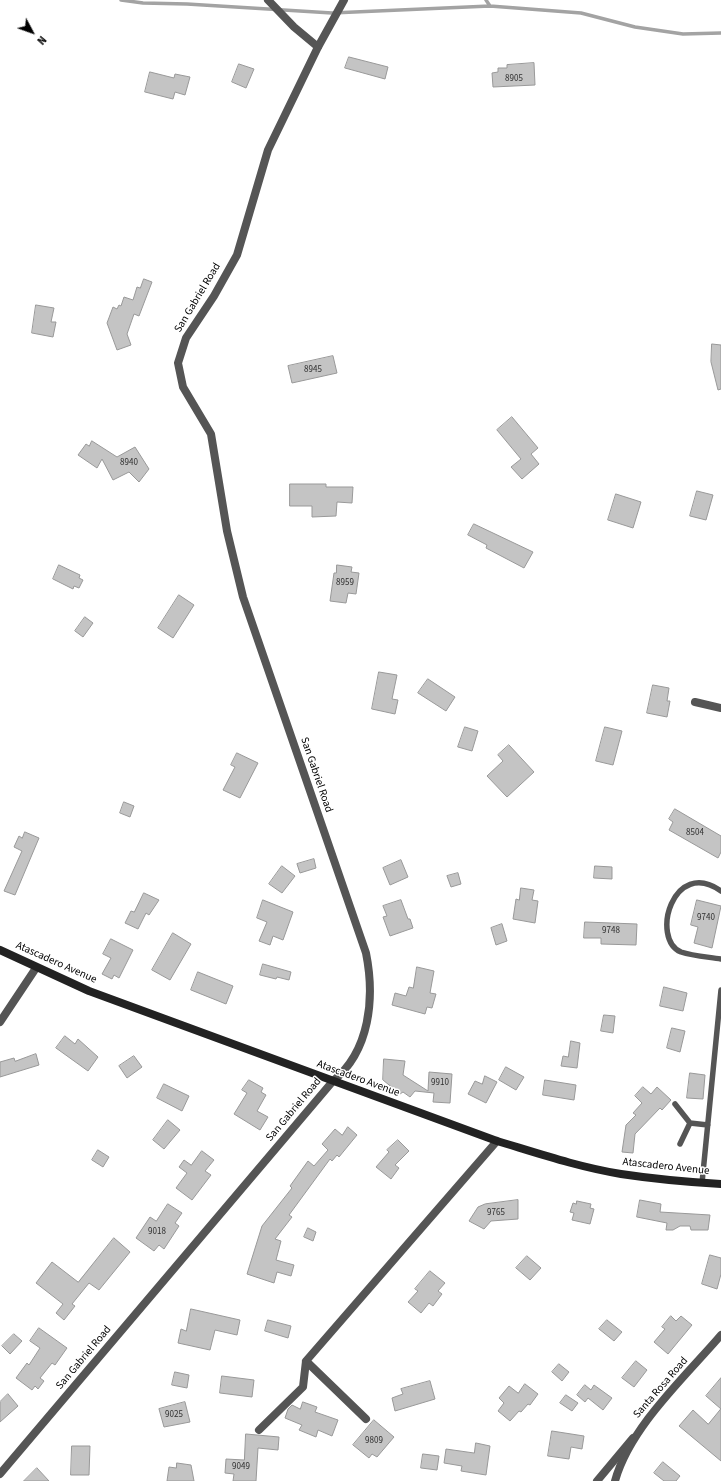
<!DOCTYPE html>
<html>
<head>
<meta charset="utf-8">
<style>
  body { margin:0 }
  #map { position:relative; width:721px; height:1481px; overflow:hidden; background:#fff; font-family:"Source Sans 3",sans-serif }
  canvas { display:block }
  .north { position:absolute; left:12px; top:12px; width:40px; height:40px; -webkit-text-stroke:3px #fff; paint-order:stroke; rotate:131deg; font-size:11px; font-weight:700; line-height:16px; text-align:center; color:#000 }
  .north::after { content:''; display:block; margin:auto; width:14px; height:18px; background:#000; clip-path:polygon(50% 0,100% 100%,50% 72%,0 100%) }
</style>
</head>
<body>
<div id="map">
<canvas width="721" height="1481"></canvas>
<div class="north">N</div>
</div>
<script>
const ctx = document.querySelector('canvas').getContext('2d');
ctx.lineJoin = 'round';
function stroke(path, color, width, dash) {
  ctx.strokeStyle = color;
  ctx.lineWidth = width;
  ctx.lineCap = dash ? 'butt' : 'round';
  ctx.setLineDash(dash || []);
  ctx.stroke(path);
}
function fill(path, color) {
  ctx.fillStyle = color;
  ctx.fill(path, 'evenodd');
}
function write(font, color, halo, rows, align = 'center') {
  ctx.font = font + ' "Source Sans 3",sans-serif';
  ctx.lineWidth = 3;
  ctx.setLineDash([]);
  ctx.textBaseline = 'middle';
  ctx.strokeStyle = halo;
  ctx.fillStyle = color;
  for (const [text, x, y, turn = 0] of rows) {
    ctx.save();
    ctx.translate(x, y);
    ctx.rotate((+turn || 0) * Math.PI / 180);
    ctx.textAlign = isNaN(turn) ? turn : align;
    if (halo) ctx.strokeText(text, 0, 0);
    ctx.fillText(text, 0, 0);
    ctx.restore();
  }
}
stroke(new Path2D(`
  M121,0L143,3L187,4L332,13L490,6L581,13L635,27L683,34L721,33
  M486,0L490,6`), '#a3a3a3', 3.5);
const building = new Path2D(`
  M349,57L388,67L385,79L345,68Z
  M534,63L535,85L493,87L492,73L498,72V68H507V65Z
  M239,64L254,69L246,88L232,82Z
  M150,72L174,78L175,74L190,77L185,95L175,92L173,99L145,92Z
  M144,279L152,282L139,316L134,314L127,334L131,345L117,350L107,323L113,307L117,309L119,305L121,306L124,297L133,300L137,287L140,288Z
  M36,305L54,308L51,322H56L53,337L32,333Z
  M712,344L721,345V389L718,390L711,362Z
  M333,356L337,373L292,383L288,366Z
  M512,417L538,448L531,454L539,464L522,479L511,467L521,459L497,430Z
  M92,441L117,457L135,447L149,469L139,482L129,472L113,480L102,459L97,468L78,455L86,444L89,446Z
  M290,484H326V487H353L352,503L337,502L336,516L312,517V506H290Z
  M697,491L713,495L706,520L690,516Z
  M616,494L641,502L633,528L608,520Z
  M474,524L533,552L524,568L486,548L487,545L468,535Z
  M59,565L80,575L79,578L83,580L79,588L74,586L73,589L53,579Z
  M337,565L352,567L351,572L359,573L356,594L348,593L346,603L330,601L334,573H336Z
  M179,595L194,605L173,638L158,628Z
  M85,617L93,623L83,637L75,631Z
  M379,672L397,675L392,699L398,700L395,714L372,709Z
  M428,679L455,697L446,711L418,693Z
  M653,685L669,688L667,701H670L667,717L647,713Z
  M465,727L478,731L472,751L458,747Z
  M605,727L622,731L613,765L596,761Z
  M509,745L534,772L507,797L487,776L503,761L498,755Z
  M237,753L258,763L240,798L223,790L235,767L231,765Z
  M124,802L134,806L130,817L120,813Z
  M675,809L721,836V852L718,858L669,830L673,822L669,819Z
  M25,832L39,838L15,895L4,891L22,851L14,847L19,836L22,838Z
  M314,859L316,868L300,873L297,864Z
  M401,860L408,877L390,885L383,868Z
  M282,866L295,876L282,893L269,884Z
  M595,866L612,867V879L594,878Z
  M458,873L461,884L451,887L447,876Z
  M521,888L534,890L532,900L538,901L535,923L513,919L516,899L519,900Z
  M144,893L159,900L149,915L146,913L138,929L125,923L131,911L134,912Z
  M263,900L293,912L283,940L273,936L270,945L259,941L267,922L257,918Z
  M401,900L408,919H410L413,928L390,936L383,917L387,916L383,906Z
  M697,900L721,906L712,948L694,943L698,927L691,925Z
  M585,922L637,924L636,945L601,944V938H584Z
  M502,924L507,941L496,945L491,928Z
  M173,933L191,944L170,980L152,970Z
  M111,939L133,950L119,978L114,975L112,979L102,974L111,958L103,954Z
  M263,964L291,972L289,980L277,977L276,979L260,975Z
  M417,967L434,971L430,993L436,994L432,1008L427,1007L425,1014L392,1005L395,993L406,996L409,987L413,988Z
  M198,972L233,986L226,1004L191,990Z
  M664,987L687,993L683,1011L660,1006Z
  M604,1015L615,1016L613,1033L601,1031Z
  M672,1028L685,1031L680,1052L667,1048Z
  M65,1036L75,1044L78,1039L98,1057L88,1071L56,1048Z
  M571,1041L580,1043L577,1068L561,1066L563,1056L568,1057Z
  M36,1054L39,1065L0,1077V1062L14,1058L15,1061Z
  M134,1056L142,1067L127,1078L119,1066Z
  M384,1059L405,1061L403,1075L428,1091L429,1072L452,1074L450,1103L433,1102L434,1093L415,1091L410,1097L403,1092L400,1094L383,1080Z
  M506,1067L524,1077L516,1090L499,1080Z
  M690,1073L705,1075L703,1099L687,1098Z
  M485,1076L497,1082L486,1103L468,1094L475,1081L482,1084Z
  M249,1080L263,1088L261,1092L266,1095L257,1111L268,1117L260,1130L234,1114L247,1093L242,1090Z
  M545,1080L576,1085L574,1100L543,1095Z
  M164,1084L189,1096L182,1111L157,1098Z
  M643,1087L651,1094L657,1087L671,1100L662,1110L660,1108L635,1134L633,1153L622,1152L626,1125L636,1115L633,1113L642,1103L635,1096Z
  M168,1120L180,1130L164,1149L153,1140Z
  M348,1127L357,1135L339,1157L337,1155L332,1161L330,1159L289,1215L292,1217L275,1239L281,1241L276,1260L294,1265L291,1276L277,1272L274,1283L247,1274L262,1226L292,1188L290,1186L308,1161L314,1166L328,1150L322,1144L335,1129L342,1135Z
  M398,1140L409,1151L395,1165L399,1168L391,1179L376,1167L389,1152L387,1150Z
  M98,1150L109,1157L103,1167L92,1160Z
  M202,1151L214,1160L205,1171L211,1175L192,1200L176,1188L187,1173L179,1167L184,1160L191,1165Z
  M518,1200V1219L491,1221L484,1229L469,1221L478,1207L485,1204Z
  M640,1200L661,1204L660,1212L710,1215L708,1230H691L690,1226H680L673,1230H666L667,1223L637,1217Z
  M577,1201L591,1204L590,1208L594,1209L590,1224L572,1220L574,1213L570,1212L573,1203L576,1204Z
  M168,1204L182,1213L175,1223L179,1226L164,1249L159,1245L154,1251L136,1238L150,1217L156,1221Z
  M308,1228L316,1232L313,1241L304,1237Z
  M114,1238L130,1252L99,1290L89,1283L72,1304L75,1306L64,1320L56,1313L63,1304L36,1283L52,1262L78,1282Z
  M710,1255L721,1258V1274L717,1289L702,1284Z
  M527,1256L541,1268L530,1280L516,1268Z
  M430,1271L445,1283L438,1291L442,1294L433,1306L429,1303L421,1313L408,1302L418,1291L415,1289Z
  M191,1309L240,1320L237,1335L215,1330L210,1350L178,1343L181,1329L186,1331Z
  M671,1316L676,1321L681,1316L692,1325L668,1354L654,1342L665,1329L662,1327Z
  M268,1320L291,1326L288,1338L265,1331Z
  M607,1320L622,1332L614,1341L599,1329Z
  M39,1328L67,1348L55,1365L52,1363L40,1378L44,1381L38,1389L35,1386L32,1390L16,1378L27,1363L29,1365L40,1348L30,1341Z
  M14,1334L22,1341L10,1354L2,1346Z
  M636,1361L647,1370L634,1387L622,1378Z
  M559,1364L569,1372L562,1381L552,1372Z
  M175,1372L189,1375L187,1388L172,1385Z
  M222,1376L254,1380L252,1397L220,1393Z
  M721,1378V1409L706,1396Z
  M430,1381L435,1399L395,1411L392,1398L403,1394L401,1389Z
  M525,1384L538,1394L530,1405L528,1404L521,1412L519,1411L510,1421L498,1411L504,1403L499,1398L509,1386L518,1393Z
  M585,1385L591,1390L594,1385L612,1398L603,1410L588,1398L585,1402L577,1395Z
  M8,1394L18,1406L0,1422V1402Z
  M566,1395L578,1403L572,1411L560,1403Z
  M185,1402L190,1422L164,1427L159,1409Z
  M303,1402L317,1407L315,1412L338,1420L332,1436L318,1430L316,1437L299,1430L302,1425L285,1418L288,1409L292,1405L300,1409Z
  M721,1409V1461L679,1426L693,1410L708,1424Z
  M374,1420L394,1437L377,1457L372,1454L369,1458L353,1445Z
  M552,1431L584,1436L582,1449L571,1447L569,1459L548,1456Z
  M246,1434L279,1437L278,1450L258,1448L256,1481H233L234,1474L225,1473L226,1459L244,1460Z
  M476,1443L490,1446L486,1475L461,1471L462,1466L444,1463L446,1449L474,1453Z
  M72,1446H90L89,1475H71Z
  M423,1454L439,1456L437,1470L421,1468Z
  M663,1462L680,1476L676,1481H664L654,1473Z
  M177,1463L191,1465L194,1481H167L169,1467L176,1468Z
  M37,1468L49,1481H24Z`);
fill(building, '#c4c4c4');
stroke(building, '#999', 1);
stroke(new Path2D(`
  M721,891C673,857 650,939 681,952C693,956 709,957 721,959
  M675,1104L690,1123L708,1125
  M680,1144L690,1123
  M702,1183L721,990`), '#555', 5.5);
stroke(new Path2D(`
  M268,0L294,27L318,47
  M695,702L721,708
  M0,1022L36,968
  M306,1361L366,1419
  M259,1430L303,1387L306,1361L497,1141
  M597,1481L633,1438`), '#555', 8);
stroke(new Path2D(`
  M0,1474L333,1081C370,1051 375,998 366,953L243,597L227,531L211,434L183,387L178,363L186,338L214,296L237,255L268,150L318,47L344,0
  M615,1481C630,1427 685,1377 721,1335`), '#555', 8);
stroke(new Path2D(`
  M0,950L89,991L497,1141C537,1153 578,1167 621,1174C654,1179 687,1182 721,1184`), '#222', 8);
write('9px', '#313131', null, [
  ["8905",514,79],
  ["8945",313,370],
  ["8940",129,463],
  ["8959",345,583],
  ["8504",695,833],
  ["9740",706,918],
  ["9748",611,931],
  ["9910",440,1083],
  ["9765",496,1213],
  ["9018",157,1232],
  ["9025",174,1415],
  ["9809",374,1441],
  ["9049",241,1467]
]);
write('11px', '#000', '#fff', [
  ["San Gabriel Road",198,298,-59],
  ["San Gabriel Road",316,775,71],
  ["Atascadero Avenue",56,963,24],
  ["Atascadero Avenue",358,1079,20],
  ["San Gabriel Road",294,1110,-50],
  ["Atascadero Avenue",666,1167,6],
  ["San Gabriel Road",84,1358,-50],
  ["Santa Rosa Road",661,1388,-49]
]);
</script>
</body>
</html>
